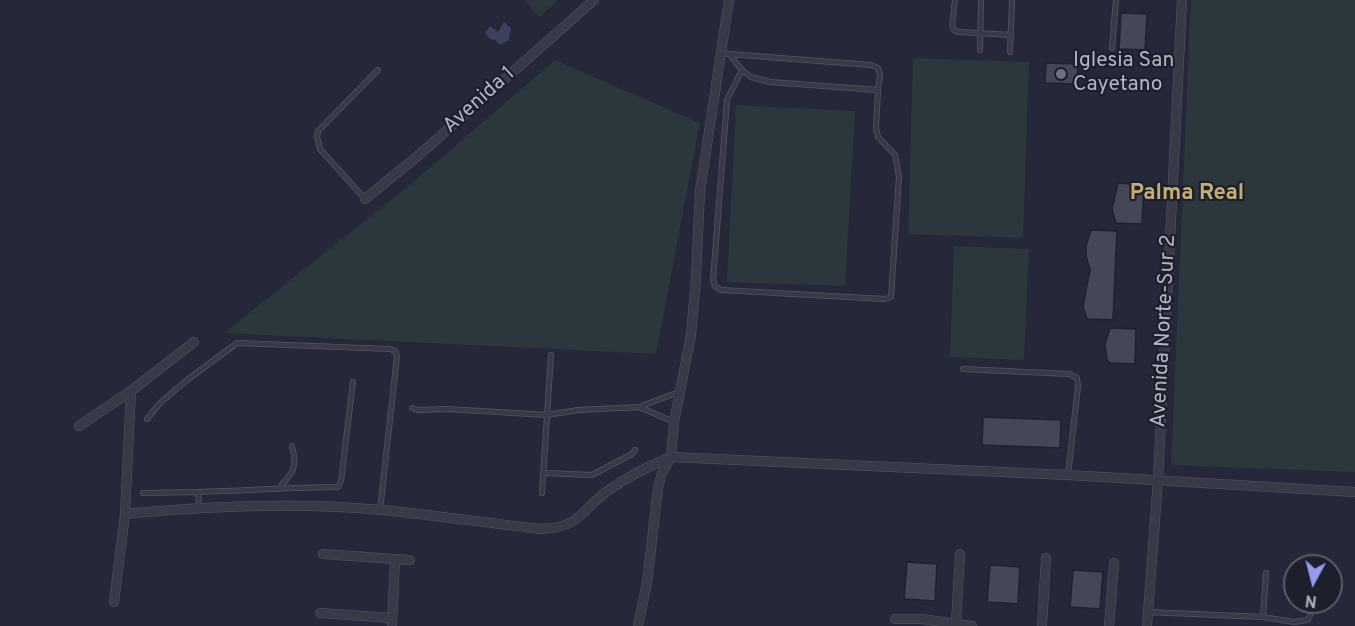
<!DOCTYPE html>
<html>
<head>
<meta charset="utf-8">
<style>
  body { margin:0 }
  #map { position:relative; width:1355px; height:626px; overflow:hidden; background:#252838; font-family:Overpass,sans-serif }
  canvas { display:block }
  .north { position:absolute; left:1283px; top:554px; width:60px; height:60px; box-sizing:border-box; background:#1e1f2d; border:2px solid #5a5b69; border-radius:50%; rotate:187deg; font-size:16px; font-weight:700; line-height:24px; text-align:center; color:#b4b5c4 }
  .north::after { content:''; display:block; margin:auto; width:21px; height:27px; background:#939bea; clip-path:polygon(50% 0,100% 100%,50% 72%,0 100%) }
</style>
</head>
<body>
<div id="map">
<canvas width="1355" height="626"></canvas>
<div class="north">N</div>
</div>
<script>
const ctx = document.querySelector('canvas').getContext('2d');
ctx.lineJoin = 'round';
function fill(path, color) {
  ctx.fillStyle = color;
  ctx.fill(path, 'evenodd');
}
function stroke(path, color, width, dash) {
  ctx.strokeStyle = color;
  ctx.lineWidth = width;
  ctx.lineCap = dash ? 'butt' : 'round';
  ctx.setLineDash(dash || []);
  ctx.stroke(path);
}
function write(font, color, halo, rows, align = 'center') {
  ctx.font = font + ' Overpass,sans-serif';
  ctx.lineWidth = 4.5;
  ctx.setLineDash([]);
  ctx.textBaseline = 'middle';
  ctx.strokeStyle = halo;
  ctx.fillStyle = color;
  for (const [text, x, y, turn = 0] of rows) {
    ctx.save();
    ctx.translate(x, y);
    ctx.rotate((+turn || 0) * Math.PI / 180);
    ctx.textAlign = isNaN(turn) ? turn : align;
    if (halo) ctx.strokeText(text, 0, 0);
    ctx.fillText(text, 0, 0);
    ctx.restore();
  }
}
fill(new Path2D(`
  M524,0H556L557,2L539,17Z
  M1191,0H1355V472L1171,465Z
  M913,58L1029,62L1023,238L908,234Z
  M555,60L700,123L656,354L224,333L411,184Z
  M736,105L855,111L845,286L727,282Z
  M954,246L1029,249L1024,360L950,357Z`), '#2b373d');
fill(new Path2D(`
  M504,22L511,28L509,40L500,45L495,40L490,39L485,33L490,26L498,32Z`), '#3d415f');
const building = new Path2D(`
  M1121,13L1147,14L1145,50L1119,49Z
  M1046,63L1078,64L1077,84L1045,83Z
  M1118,183L1144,185L1142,224L1116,223L1112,209Z
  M1091,230L1117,231L1113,320L1087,319L1083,306L1090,270L1086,256V246Z
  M1110,328L1136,329L1135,364L1110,363L1107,360L1105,344Z
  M983,417L1061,420L1060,448L982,445Z
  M907,562L937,564L935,601L904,599Z
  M990,565L1020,567L1018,604L987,602Z
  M1073,570L1103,572L1100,609L1070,607Z`);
fill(building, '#454759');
stroke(building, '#20212f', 1.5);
const lane = new Path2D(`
  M955,0L952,25L954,30L959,32L1011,35
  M1112,48L1116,0
  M980,50L981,0
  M1010,52L1012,0
  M721,53L729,54L742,70L751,77L770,82L878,90L876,128L878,137L895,155L899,177L891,297L885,299L721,290L715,286L713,280L727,100L742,70
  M729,54L871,65L878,68L880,74L878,90
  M365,199L320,149L317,137L318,131L378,70
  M963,369L1069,374L1077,378L1078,386L1068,475
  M639,407L674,422
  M412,408L417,410L447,409L547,415L578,410L639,407L679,392
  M147,419L160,403L187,380L237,343L390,349L395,351L397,356L380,510
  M544,473L592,475L632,454L635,450
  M279,488C293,473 298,467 292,446
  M143,493L198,492
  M542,493L551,355
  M199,507L198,492C245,491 291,487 338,487L341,481L353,382
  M1148,612L1263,617L1294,622L1308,620L1312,610L1313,602
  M1263,617L1266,573`);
const street = new Path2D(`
  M365,199L419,155L594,0
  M79,426L131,391L194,342
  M125,514L131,391
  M323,554L395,559L392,626
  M395,559L410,560
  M114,602L125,514C209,506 296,502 381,510C434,515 487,523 540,529C579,528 579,513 606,492C625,478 649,466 671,457L1068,475L1355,492
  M320,613L392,618
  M895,619H921L972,626
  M956,622L960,554
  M638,626L647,583L658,488L662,473L671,457L674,422L691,335L696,278L700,191L729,0
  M1042,626L1046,558
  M1109,626L1114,563
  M1147,626L1158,480L1182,0`);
stroke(lane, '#545563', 6);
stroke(street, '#545563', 10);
stroke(lane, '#393a48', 4.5);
stroke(street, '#393a48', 9);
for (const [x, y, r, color] of [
  [1061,74,6,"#6b7280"]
]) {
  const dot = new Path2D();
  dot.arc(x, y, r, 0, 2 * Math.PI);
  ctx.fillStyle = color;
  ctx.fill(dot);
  stroke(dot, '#1e1f2d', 2);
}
write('21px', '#b4b5c4', '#1e1f2d', [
  ["Iglesia San",1073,62],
  ["Cayetano",1073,86]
], 'left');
write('21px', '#b4b5c4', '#1e1f2d', [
  ["Avenida 1",480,101,-42],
  ["Avenida Norte-Sur 2",1165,331,-87]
]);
write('bold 22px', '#c5ae6e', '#1e1f2d', [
  ["Palma Real",1187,195]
]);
</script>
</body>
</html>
